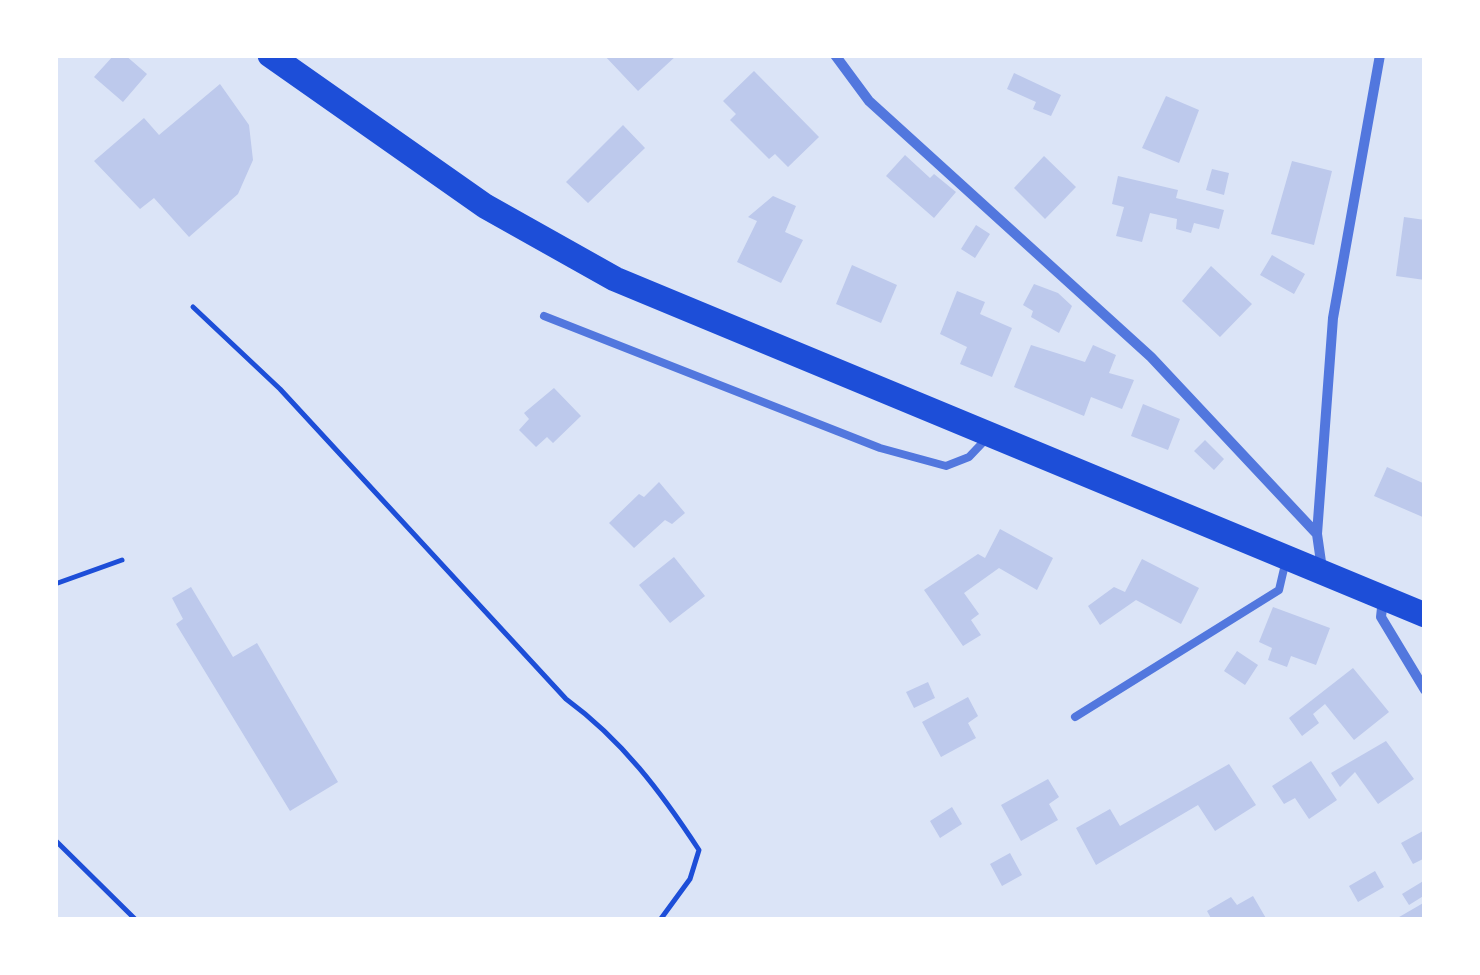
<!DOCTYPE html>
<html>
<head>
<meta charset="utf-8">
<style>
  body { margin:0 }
  #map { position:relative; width:1480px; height:975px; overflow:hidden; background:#f2f2f2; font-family:"Archivo Narrow",sans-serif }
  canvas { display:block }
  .frame { position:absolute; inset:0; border:58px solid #fff; pointer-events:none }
</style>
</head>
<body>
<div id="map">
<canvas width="1480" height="975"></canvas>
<div class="frame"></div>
</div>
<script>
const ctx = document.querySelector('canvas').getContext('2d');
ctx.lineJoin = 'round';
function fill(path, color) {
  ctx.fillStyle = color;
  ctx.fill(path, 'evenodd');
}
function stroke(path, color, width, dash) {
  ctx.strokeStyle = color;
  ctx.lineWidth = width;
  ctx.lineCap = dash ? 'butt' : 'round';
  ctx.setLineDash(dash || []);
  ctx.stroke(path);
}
fill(new Path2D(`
  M55,55H1425V920H55Z`), '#dbe4f7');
fill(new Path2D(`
  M114,55H125L147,74L123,102L94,77Z
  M604,55H677L638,91Z
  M754,71L819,137L788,167L775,154L769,159L730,120L736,114L723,101Z
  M1014,73L1061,95L1051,116L1033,109L1036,102L1007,89Z
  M220,84L249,125L253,160L238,194L189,237L154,198L140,209L94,161L144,118L159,135Z
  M1166,96L1199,110L1179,163L1142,148Z
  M623,125L645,148L588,203L566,182Z
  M905,155L930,178L934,174L956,192L934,218L886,176Z
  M1044,156L1076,187L1045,219L1014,188Z
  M1292,161L1332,171L1314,245L1271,234Z
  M1212,169L1229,173L1224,195L1206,190Z
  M1118,176L1178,190L1176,198L1224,210L1219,229L1194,223L1191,233L1176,229L1177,219L1150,213L1142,242L1116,236L1124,207L1112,204Z
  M773,196L796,206L785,232L803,240L781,283L737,262L757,221L748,217Z
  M1404,217L1425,220V280L1396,276Z
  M976,225L990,234L975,258L961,249Z
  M1272,255L1305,274L1294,294L1260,275Z
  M852,265L897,285L881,323L836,304Z
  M1211,266L1252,304L1220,337L1182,301Z
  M1034,284L1058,293L1072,306L1059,333L1031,317L1033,311L1023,305Z
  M957,291L985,302L980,314L1012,328L992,377L960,364L967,347L940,334Z
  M1031,345L1085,362L1093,345L1116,355L1109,373L1134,380L1122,409L1091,397L1084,416L1014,387Z
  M554,388L581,416L553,443L547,437L536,447L519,430L529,419L524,413Z
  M1143,404L1180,419L1168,450L1131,436Z
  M1205,440L1224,459L1214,470L1194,451Z
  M1387,467L1425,484V518L1374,496Z
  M659,482L685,513L672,524L665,520L634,548L609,523L639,494L644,497Z
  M1000,529L1053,558L1037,590L999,568L964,593L979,614L971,620L981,635L963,646L924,590L978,554L985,558Z
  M674,557L705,596L670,623L639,585Z
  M1142,559L1199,588L1181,624L1136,600L1100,625L1088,606L1114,587L1125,592Z
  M191,587L233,657L257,643L338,782L290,811L176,624L183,619L172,598Z
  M1273,607L1330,628L1316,665L1291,656L1287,667L1268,660L1272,648L1259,642Z
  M1237,651L1258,665L1245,685L1224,671Z
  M1353,668L1389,712L1354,740L1325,704L1313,714L1319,723L1302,736L1289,718Z
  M928,682L935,698L914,708L906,692Z
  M968,697L978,716L968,723L976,738L941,757L922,722Z
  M1386,741L1414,779L1378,804L1355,772L1340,787L1331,773Z
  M1311,761L1337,800L1309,819L1295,798L1284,804L1272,786Z
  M1229,764L1256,805L1215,831L1198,805L1096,865L1076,828L1110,809L1120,826Z
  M1048,779L1059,797L1049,804L1058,820L1021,841L1001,805Z
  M952,807L962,824L940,838L930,821Z
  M1423,831L1425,858L1413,864L1401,843Z
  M1010,853L1022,875L1002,886L990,864Z
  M1375,871L1384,887L1358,902L1349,886Z
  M1425,880V895L1409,905L1402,894Z
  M1253,896L1267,920H1212L1207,911L1231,897L1237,905Z
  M1425,902V920H1394Z`), '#bdc9ec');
stroke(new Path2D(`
  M193,307L280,389L566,699C622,740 661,792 699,850L690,879L660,920
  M55,584L122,560
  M55,840L136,920`), '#1d4ed8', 5);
stroke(new Path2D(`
  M544,316L880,448L946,466L969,457L988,437
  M1075,717L1279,590L1286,560`), '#5277de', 8);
stroke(new Path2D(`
  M835,55L869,101L1151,357L1317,534
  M1322,569L1317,534L1333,318L1380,55
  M1383,599L1381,617L1425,690`), '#5277de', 10);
stroke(new Path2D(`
  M270,55L485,206L615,279L1425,615`), '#1d4ed8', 25);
</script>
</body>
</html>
